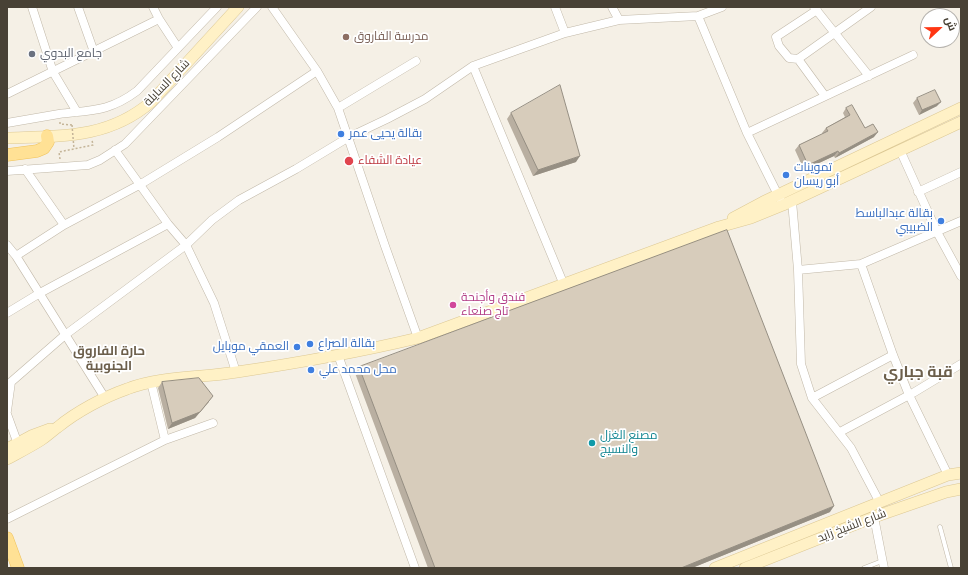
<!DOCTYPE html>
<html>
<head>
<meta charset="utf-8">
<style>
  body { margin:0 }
  #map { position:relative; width:968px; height:575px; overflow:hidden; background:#f5f0e6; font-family:Signika,Cairo,sans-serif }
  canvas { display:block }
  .frame { position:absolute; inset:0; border:8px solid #484135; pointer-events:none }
  .north { position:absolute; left:920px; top:8px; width:40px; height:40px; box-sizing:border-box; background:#fff; border:1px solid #b6b3ae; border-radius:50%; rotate:68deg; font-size:11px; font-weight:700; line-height:16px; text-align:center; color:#484135 }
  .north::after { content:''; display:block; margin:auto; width:14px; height:18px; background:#ff3613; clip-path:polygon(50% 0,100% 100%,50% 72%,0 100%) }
</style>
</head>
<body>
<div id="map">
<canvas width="968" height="575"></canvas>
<div class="frame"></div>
<div class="north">ش</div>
</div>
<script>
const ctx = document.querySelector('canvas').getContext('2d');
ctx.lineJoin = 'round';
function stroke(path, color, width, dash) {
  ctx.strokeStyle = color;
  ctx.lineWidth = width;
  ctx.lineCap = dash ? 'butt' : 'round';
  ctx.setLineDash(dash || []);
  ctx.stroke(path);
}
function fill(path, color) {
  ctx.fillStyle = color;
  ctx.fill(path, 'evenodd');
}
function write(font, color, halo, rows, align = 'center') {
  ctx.font = font + ' Signika,Cairo,sans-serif';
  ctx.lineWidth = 3.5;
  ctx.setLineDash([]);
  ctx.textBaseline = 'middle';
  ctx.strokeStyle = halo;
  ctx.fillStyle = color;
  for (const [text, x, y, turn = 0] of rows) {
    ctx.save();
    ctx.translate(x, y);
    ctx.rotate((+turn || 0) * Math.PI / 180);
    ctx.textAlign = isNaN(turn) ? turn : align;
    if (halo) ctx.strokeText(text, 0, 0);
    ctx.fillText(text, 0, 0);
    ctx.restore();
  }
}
const lane = new Path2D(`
  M940,527L951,568
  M864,568L882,561`);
const street = new Path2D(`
  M32,7L53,72L77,112
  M78,7L94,52
  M153,7L159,19L178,48
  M272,7L317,71L338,108L385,246L418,338
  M555,7L565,33
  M612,7L619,20
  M814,7L869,76
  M817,10L776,37L779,46L789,58L798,59L825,96
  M698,16L747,133L783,205
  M798,59L871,7
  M473,66L564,285
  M7,94L159,19
  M338,108L416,61
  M7,123C24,120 41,117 59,114C91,110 109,112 137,91L217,7
  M747,133L913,55
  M115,150L168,224L186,245L214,303L236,372
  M900,150L937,232L961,276
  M25,169L64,225
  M7,171L88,165L100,160L125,144L257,7
  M918,192L961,172
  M792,201L798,270L801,364L812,398L851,448L880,503
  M7,245L16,256L105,398
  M16,256L64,225L141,184L218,137L317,71
  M798,270L861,264
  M7,313L40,293L168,224
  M338,355L415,568
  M151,382L165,440L213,423
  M812,398L893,355
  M7,411L11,382L65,335L186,245L212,220L239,200L296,169L349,137L387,119L425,99L473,66L565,33L619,20L698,16L722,7
  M7,414L19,447
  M840,432L913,393L961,364
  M948,475L909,395L893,355L861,264L961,221
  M874,517L884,568
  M7,519L165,440`);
const secondary = new Path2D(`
  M7,138C60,136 108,139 151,102L238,7
  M733,218L763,202L961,108
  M7,449L31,436L50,429
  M7,459C18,453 30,447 41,440C47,436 52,431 58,427C76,412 104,397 127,389C161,376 201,378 237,372C298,363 359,352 418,338L719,227L751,218L783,205L961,122
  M715,568L948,475L961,473
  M745,568L874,517L946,492L961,489`);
const primary = new Path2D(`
  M7,155L37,151L44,148L48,142L47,136
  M7,538L18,568`);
stroke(lane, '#c1b8a8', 5);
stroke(street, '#c1b8a8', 9);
stroke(secondary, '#dcc894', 12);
stroke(primary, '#efc25a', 13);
stroke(new Path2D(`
  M60,122V124L72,125
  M60,159L59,152L93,145L92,140`), '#c4b498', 1.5, [2, 2]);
stroke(lane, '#fff', 4);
stroke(street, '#fff', 8);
stroke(secondary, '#fff1c6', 11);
stroke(primary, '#ffe195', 12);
stroke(new Path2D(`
  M72,125L74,149`), '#c4b498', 1.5, [2, 2]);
fill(new Path2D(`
  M917,98L937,106L919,115L913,103Z
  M846,108L865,128L874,137L835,158L834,156L804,170L795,150L799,145L823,134L822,133L826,128L845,117L843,113Z
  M511,113L576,162L533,176L507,119Z
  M359,367L830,512L692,568H428L355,373Z
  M162,382L209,402L195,418L168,429L158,388Z`), '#b9afa1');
fill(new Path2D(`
  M941,102L937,106L919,115L922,110Z
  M878,132L874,137L835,158L839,153Z
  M838,151L834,156L804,170L808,165Z
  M580,156L576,162L533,176L538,170Z
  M213,396L195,418L168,429L172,423Z
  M834,506L830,512L692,568H681Z`), '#968f83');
const building = new Path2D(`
  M560,85L580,156L538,170L511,113Z
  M935,90L941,102L922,110L917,98Z
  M852,105L865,128L873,124L878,132L839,153L838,151L808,165L799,145L828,131L826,128L850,115L846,108Z
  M727,230L834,506L681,568H435L359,367Z
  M199,378L213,396L200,412L172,423L162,382Z`);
fill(building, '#d7ccbb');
stroke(building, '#968f83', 1);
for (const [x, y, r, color] of [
  [346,37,4,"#8d6e63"],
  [32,54,4,"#6b7280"],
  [341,134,4,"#3f7fe0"],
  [349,161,5,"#e0444e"],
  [786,175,4,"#3f7fe0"],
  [941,221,4,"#3f7fe0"],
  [453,305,4,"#d1479c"],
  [310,344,4,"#3f7fe0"],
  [297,347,4,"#3f7fe0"],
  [311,370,4,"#3f7fe0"],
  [592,443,4,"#0f9aa8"]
]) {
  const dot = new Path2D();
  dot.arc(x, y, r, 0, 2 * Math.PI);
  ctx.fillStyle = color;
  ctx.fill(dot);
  stroke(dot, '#fff', 1.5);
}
write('12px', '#785e54', '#fff', [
  ["مدرسة الفاروق",354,37]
], 'left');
write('12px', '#5b616d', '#fff', [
  ["جامع البدوي",40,54]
], 'left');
write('12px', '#484135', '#fff', [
  ["شارع السايلة",167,83,-46],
  ["شارع الشيخ زايد",852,526,-21]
]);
write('12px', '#366cbe', '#fff', [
  ["بقالة يحيى عمر",349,134],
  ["تموينات",794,168],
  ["أبو ريسان",794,182],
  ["بقالة عبدالباسط",933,214,"right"],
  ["الضبيبي",933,228,"right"],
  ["بقالة الصراع",318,344],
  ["العمقي موبايل",289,347,"right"],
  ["محل محمد علي",319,370]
], 'left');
write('12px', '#be3a42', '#fff', [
  ["عيادة الشفاء",358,161]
], 'left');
write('12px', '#b23c85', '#fff', [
  ["فندق وأجنحة",461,298],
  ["تاج صنعاء",461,312]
], 'left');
write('12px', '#0d838f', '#fff', [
  ["مصنع الغزل",600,436],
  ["والنسيج",600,450]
], 'left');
write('bold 13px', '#6c5f4b', '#fff', [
  ["حارة الفاروق",109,352],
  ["الجنوبية",109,367]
]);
write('bold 16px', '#6c5f4b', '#fff', [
  ["قبة جباري",918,373]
]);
</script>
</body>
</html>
